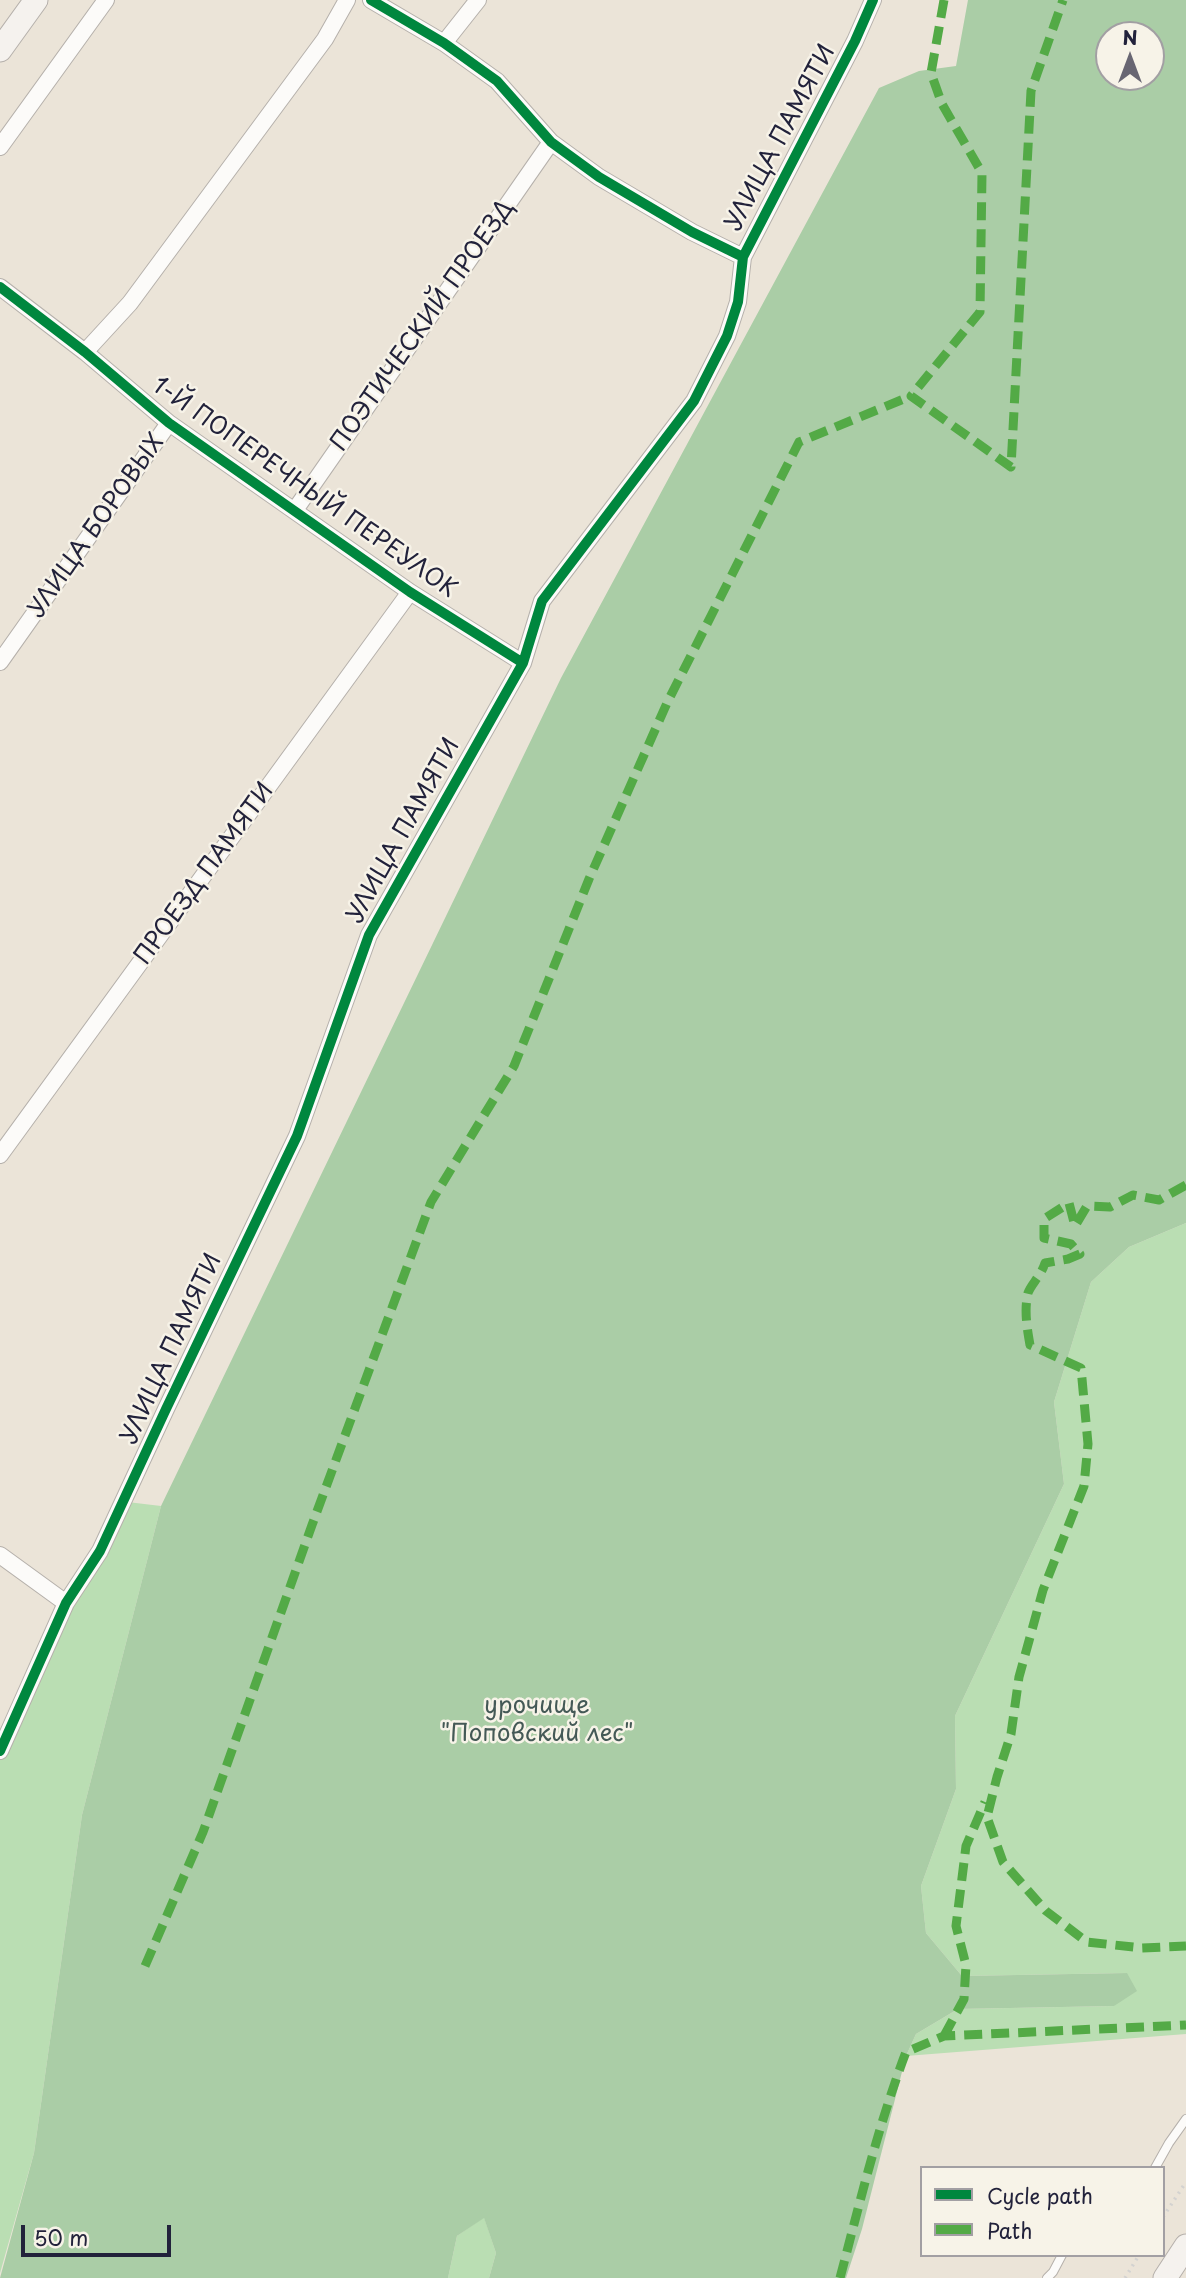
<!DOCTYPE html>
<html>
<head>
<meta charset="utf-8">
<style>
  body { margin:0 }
  #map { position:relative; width:1186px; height:2278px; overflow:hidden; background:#ebe4d8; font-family:"Playpen Sans",sans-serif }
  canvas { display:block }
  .legend { position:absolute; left:920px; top:2166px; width:245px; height:91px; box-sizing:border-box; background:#f7f3e8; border:2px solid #a29fa3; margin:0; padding:9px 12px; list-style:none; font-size:21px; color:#22223b }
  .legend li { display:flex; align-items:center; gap:14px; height:35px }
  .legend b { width:35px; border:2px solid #a29fa3 }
  .north { position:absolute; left:1095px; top:21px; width:70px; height:70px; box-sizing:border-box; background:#f7f3e8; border:2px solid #a29fa3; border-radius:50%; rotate:0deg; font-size:19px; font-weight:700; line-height:28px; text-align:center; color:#22223b }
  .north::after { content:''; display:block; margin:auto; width:24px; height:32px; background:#686672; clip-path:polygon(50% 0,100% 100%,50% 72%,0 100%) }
  .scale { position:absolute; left:21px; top:2225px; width:150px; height:32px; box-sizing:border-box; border:4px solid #22223b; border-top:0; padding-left:9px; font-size:21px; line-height:24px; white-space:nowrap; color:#22223b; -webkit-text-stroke:5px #f7f3e8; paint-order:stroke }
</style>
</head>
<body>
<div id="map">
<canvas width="1186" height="2278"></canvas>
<ul class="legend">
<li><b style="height:9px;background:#00873e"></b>Cycle path</li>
<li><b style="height:9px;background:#53aa46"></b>Path</li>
</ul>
<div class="north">N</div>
<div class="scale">50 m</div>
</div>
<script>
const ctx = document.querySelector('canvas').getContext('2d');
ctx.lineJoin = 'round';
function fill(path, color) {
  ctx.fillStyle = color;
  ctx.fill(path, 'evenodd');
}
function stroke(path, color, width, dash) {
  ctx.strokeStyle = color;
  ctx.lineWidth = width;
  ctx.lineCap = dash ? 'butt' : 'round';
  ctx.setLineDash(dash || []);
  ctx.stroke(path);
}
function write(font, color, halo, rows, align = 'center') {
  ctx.font = font + ' "Playpen Sans",sans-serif';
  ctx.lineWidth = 5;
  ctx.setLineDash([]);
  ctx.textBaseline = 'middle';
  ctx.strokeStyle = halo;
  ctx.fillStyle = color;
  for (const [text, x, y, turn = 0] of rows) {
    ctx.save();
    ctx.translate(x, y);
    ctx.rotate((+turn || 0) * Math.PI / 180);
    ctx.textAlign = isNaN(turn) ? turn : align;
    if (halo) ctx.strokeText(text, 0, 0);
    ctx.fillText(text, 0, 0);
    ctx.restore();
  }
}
fill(new Path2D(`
  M1186,1223V2034L906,2056L916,2034L958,2009L1114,2006L1127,1973L962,1976L926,1933L921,1886L956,1789L955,1716L1064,1484L1054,1402L1091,1282L1129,1247Z
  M119,1501L161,1506L82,1815L34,2153L0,2273V1742Z
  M484,2217L496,2253L489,2278H448L457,2236Z`), '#badeb3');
fill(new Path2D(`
  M968,0H1186V1223L1129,1247L1091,1282L1054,1402L1064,1484L955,1716L956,1789L921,1886L926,1933L962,1976L1127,1973L1137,1991L1114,2006L958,2009L916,2034L906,2056L862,2229L846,2278H489L496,2253L484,2218L457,2236L448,2278H0L34,2153L82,1815L161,1506L561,678L879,88L919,71L956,66ZM1109,35H1151V77H1109Z`), '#aacda6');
const service = new Path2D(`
  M1155,2168L1169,2143L1186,2119
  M1047,2278L1053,2272L1062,2255`);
const minor = new Path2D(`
  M371,0L444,43L497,81L551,142L599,177L692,232L743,257
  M444,43L478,0
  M0,147L106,0
  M0,287L85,352L169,423L410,592L523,663
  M85,352L130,303L325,39L347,0
  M295,510L551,142
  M0,662L169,423
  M0,1155L410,592
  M0,1555L66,1603
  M0,1751L66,1603L100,1551L166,1409L297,1136L369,935L523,663L542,601L694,401L727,336L738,302L743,257L855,41L873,0`);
const secondary = new Path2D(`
  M0,50L36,0
  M1165,2278L1186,2246`);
stroke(service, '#b5b0ab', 10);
stroke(minor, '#b5b0ab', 18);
stroke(secondary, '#b5b0ab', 25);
stroke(new Path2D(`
  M1163,2217L1186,2182
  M1125,2278L1139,2255`), '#d3d2d0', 3.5, [2, 5]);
stroke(service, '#fcfbf9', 8);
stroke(minor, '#fcfbf9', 16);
stroke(secondary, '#f5f2ee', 23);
stroke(new Path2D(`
  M944,0L931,73L942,104L982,173L980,312L911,396L1011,467L1031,91L1063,0
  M1186,1185L1159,1200L1133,1195L1110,1207L1087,1206L1075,1226L1069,1203L1044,1219V1238L1071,1244L1080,1254L1068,1259L1045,1263C1041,1276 1031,1284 1028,1293C1024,1310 1027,1328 1030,1345L1081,1368L1088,1444L1084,1486L1043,1590L1019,1677L1011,1734L997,1777L987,1817L1003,1862L1046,1911L1087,1942L1142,1948L1186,1946
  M145,1966L203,1832L312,1525L431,1202L514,1066L589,879L667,703L799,442L911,396
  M944,2036L964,1999L966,1965L956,1926L966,1846L985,1802
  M840,2278C860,2202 878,2126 906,2052L944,2036L1186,2025`), '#53aa46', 9, [18, 9]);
stroke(new Path2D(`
  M371,0L444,43L497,81L551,142L599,177L692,232L743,257
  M0,287L85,352L169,423L410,592L523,663
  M0,1751L66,1603L100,1551L166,1409L297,1136L369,935L523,663L542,601L694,401L727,336L738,302L743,257L855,41L873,0`), '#00873e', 10);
write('24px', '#22223b', '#f7f3e8', [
  ["УЛИЦА ПАМЯТИ",781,138,-62],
  ["ПОЭТИЧЕСКИЙ ПРОЕЗД",423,326,-55],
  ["1-Й ПОПЕРЕЧНЫЙ ПЕРЕУЛОК",304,488,35],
  ["УЛИЦА БОРОВЫХ",97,526,-55],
  ["УЛИЦА ПАМЯТИ",404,831,-61],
  ["ПРОЕЗД ПАМЯТИ",205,874,-54],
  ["УЛИЦА ПАМЯТИ",172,1349,-65]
]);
write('24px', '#445956', '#f7f3e8', [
  ["урочище",537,1706],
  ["\"Поповский лес\"",537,1734]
]);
</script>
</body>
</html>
